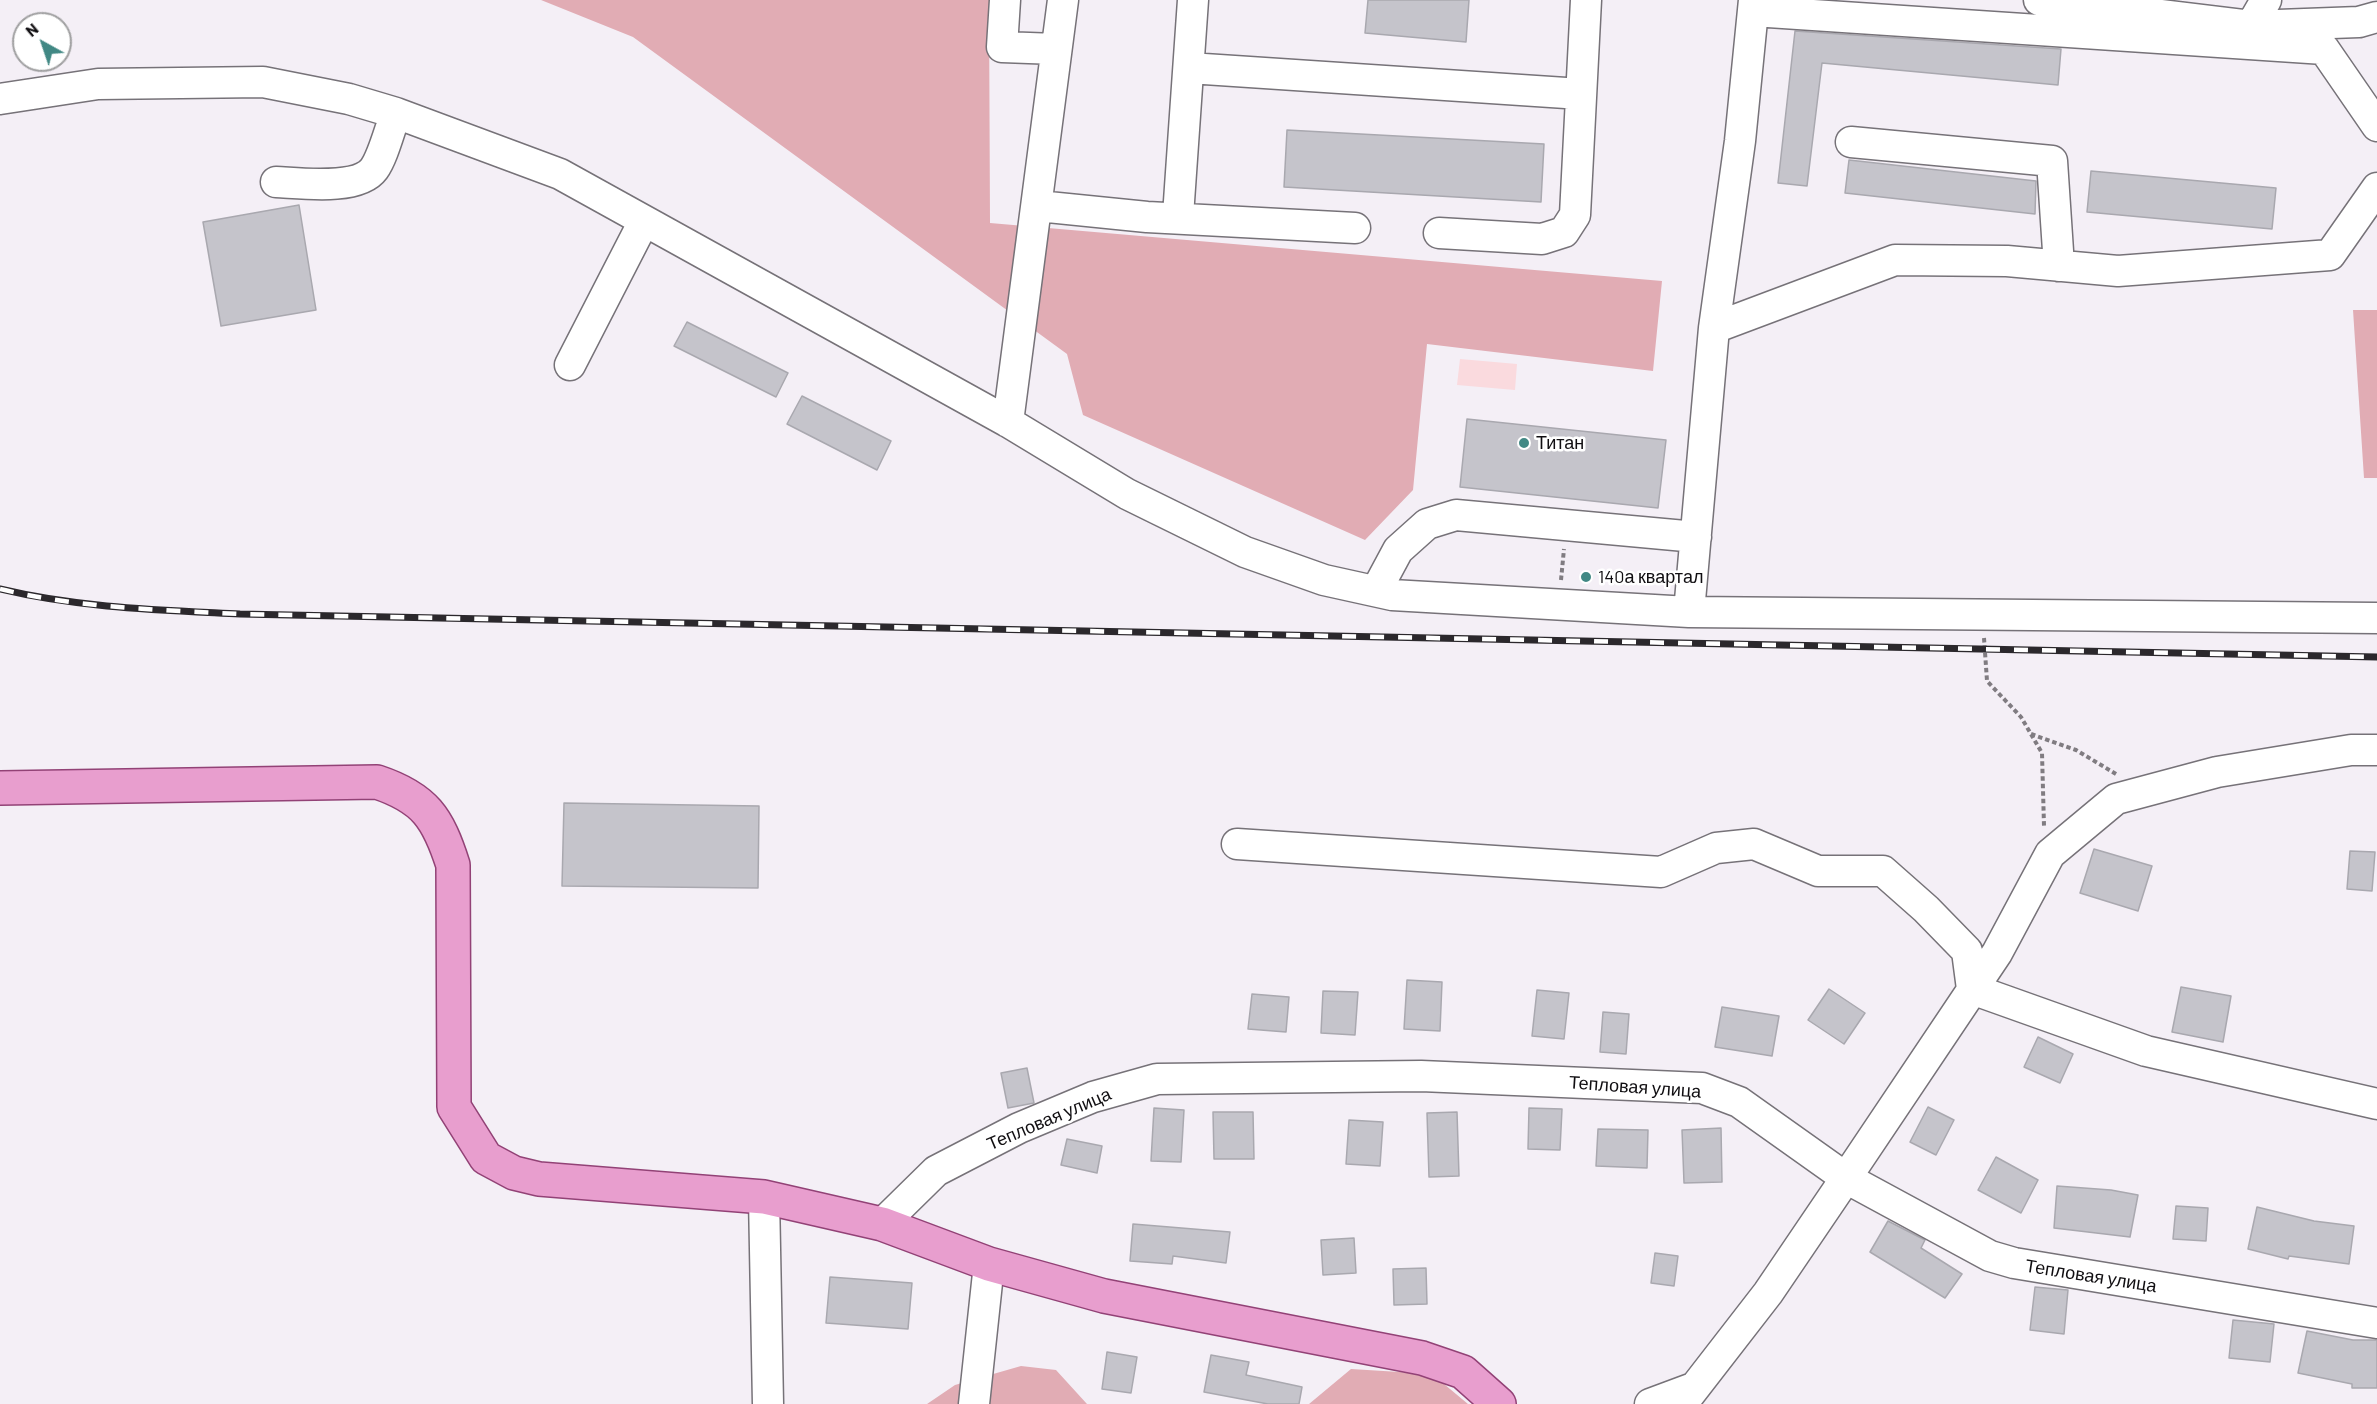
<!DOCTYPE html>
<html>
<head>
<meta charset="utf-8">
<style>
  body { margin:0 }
  #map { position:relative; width:2377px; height:1404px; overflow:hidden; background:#f4eff6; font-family:Barlow,sans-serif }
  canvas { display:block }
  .north { position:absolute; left:12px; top:12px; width:60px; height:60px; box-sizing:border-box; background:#fff; border:2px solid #9f9fa0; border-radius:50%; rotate:320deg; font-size:16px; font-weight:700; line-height:24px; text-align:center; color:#100e11 }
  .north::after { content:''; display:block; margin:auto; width:21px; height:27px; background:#418884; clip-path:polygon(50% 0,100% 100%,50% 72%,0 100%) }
</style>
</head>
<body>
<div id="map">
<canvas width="2377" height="1404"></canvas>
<div class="north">N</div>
</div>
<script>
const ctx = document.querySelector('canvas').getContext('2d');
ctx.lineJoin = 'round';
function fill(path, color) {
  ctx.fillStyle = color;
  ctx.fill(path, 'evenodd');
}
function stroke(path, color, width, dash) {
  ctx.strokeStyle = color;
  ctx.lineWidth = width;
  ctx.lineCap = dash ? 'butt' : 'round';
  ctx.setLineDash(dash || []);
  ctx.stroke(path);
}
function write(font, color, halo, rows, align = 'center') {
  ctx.font = font + ' Barlow,sans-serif';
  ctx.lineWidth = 5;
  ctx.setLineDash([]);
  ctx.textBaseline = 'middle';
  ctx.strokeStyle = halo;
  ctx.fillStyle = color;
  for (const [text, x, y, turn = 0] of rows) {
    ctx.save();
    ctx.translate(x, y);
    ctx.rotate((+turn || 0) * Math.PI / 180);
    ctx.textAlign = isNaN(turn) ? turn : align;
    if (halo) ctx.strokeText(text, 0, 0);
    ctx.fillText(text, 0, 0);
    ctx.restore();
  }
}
fill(new Path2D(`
  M1460,359L1517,364L1515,390L1457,385Z`), '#fadade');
fill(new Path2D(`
  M541,0H989L990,223L1662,281L1653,371L1427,344L1413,490L1365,540L1083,415L1067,354L633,37Z
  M2353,310H2377V478H2364Z
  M1021,1366L1056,1370L1087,1404H927L955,1385Z
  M1351,1369L1432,1374L1468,1404H1309Z`), '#e1acb4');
const building = new Path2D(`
  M1368,0H1469L1466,42L1365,33Z
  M1795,31L2061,49L2058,85L1822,63L1807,186L1778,183Z
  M1287,130L1544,144L1541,202L1284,187Z
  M1849,160L2036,181L2035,214L1845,193Z
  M2091,171L2276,188L2272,229L2087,212Z
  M299,205L316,310L221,326L203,222Z
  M687,322L788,373L776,397L674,346Z
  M802,396L891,441L877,470L787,424Z
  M1467,419L1666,440L1658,508L1460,487Z
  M564,803L759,806L758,888L562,886Z
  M2094,849L2152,866L2138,911L2080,893Z
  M2350,851L2375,852L2372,891L2347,889Z
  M1407,980L1442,982L1440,1031L1404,1029Z
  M2181,987L2231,996L2223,1042L2172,1032Z
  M1829,989L1865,1013L1844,1044L1808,1020Z
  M1537,990L1569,993L1564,1039L1532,1036Z
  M1323,991L1358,992L1355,1035L1321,1033Z
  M1252,994L1289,997L1286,1032L1248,1029Z
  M1722,1007L1779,1016L1772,1056L1715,1047Z
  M1603,1012L1629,1014L1626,1054L1600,1052Z
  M2038,1037L2073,1054L2060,1083L2024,1067Z
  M1027,1068L1034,1103L1008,1108L1001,1073Z
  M1928,1107L1954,1120L1936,1155L1910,1142Z
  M1154,1108L1184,1110L1181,1162L1151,1161Z
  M1529,1108L1562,1109L1560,1150L1528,1149Z
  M1213,1112H1253L1254,1159H1214Z
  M1457,1112L1459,1176L1429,1177L1427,1113Z
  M1349,1120L1383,1122L1380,1166L1346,1164Z
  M1721,1128L1722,1182L1684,1183L1682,1130Z
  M1598,1129L1648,1130L1647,1168L1596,1166Z
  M1067,1139L1102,1146L1097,1173L1061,1165Z
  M1996,1157L2038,1180L2021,1213L1978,1190Z
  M2057,1186L2111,1190L2138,1195L2130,1237L2054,1228Z
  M2176,1206L2208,1208L2206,1241L2173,1239Z
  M2257,1207L2314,1221L2354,1226L2349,1264L2289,1256L2288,1259L2248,1249Z
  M1888,1221L1925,1240L1921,1248L1962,1274L1945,1298L1870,1252Z
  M1133,1224L1230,1232L1226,1263L1173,1256L1172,1264L1130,1261Z
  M1354,1238L1356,1273L1323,1275L1321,1240Z
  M1655,1253L1678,1256L1674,1286L1651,1283Z
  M1426,1268L1427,1304L1394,1305L1393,1269Z
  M830,1277L912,1283L908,1329L826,1323Z
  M2035,1287L2068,1290L2064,1334L2030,1330Z
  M2233,1320L2274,1324L2270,1362L2229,1358Z
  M2307,1331L2353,1340H2377V1388H2352V1384L2298,1373Z
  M1107,1352L1137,1357L1131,1393L1102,1389Z
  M1211,1355L1249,1362L1246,1375L1302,1387L1299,1404H1268L1204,1392Z`);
fill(building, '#c5c4cb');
stroke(building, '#a9a8af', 1.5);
const minor = new Path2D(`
  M1005,0L1002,47L1056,49
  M2039,0L2251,26L2266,0
  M1753,11L2324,49L2377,126
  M2251,26L2359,22L2377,17
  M1189,68L1581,94
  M0,99L98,84L263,82L349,99L396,113L560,174L1008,422L1127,494L1245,552L1324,580L1392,595L1689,612L2377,618
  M1851,142L2052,161L2059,266
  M276,182C300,183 358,191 374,169C383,157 390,128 396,113
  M1038,206L1147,217L1355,228
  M1178,216L1193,0
  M1439,233L1542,239L1564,232L1575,215L1586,0
  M1714,328L1895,260L2007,261L2118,271L2330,255L2377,188
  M570,365L644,221
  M1008,422L1063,0
  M1376,591L1398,550L1427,524L1456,515L1696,537
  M1689,612L1714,328L1740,141L1754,0
  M1237,844L1661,872L1716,848L1754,844L1818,871H1883L1926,909L1967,951L1972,989L2146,1051L2377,1104
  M764,1197L768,1404
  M882,1224L936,1171L1019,1128L1093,1097L1157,1079L1421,1076L1702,1088L1739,1102L1846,1178L1990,1256L2014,1263L2377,1323
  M974,1404L989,1264
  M1650,1404L1693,1388
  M1682,1404L1768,1293L1846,1178L1997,953L2050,854L2116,799L2217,772L2351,750H2377`);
const major = new Path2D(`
  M0,788L377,782C425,798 438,818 453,865L454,1107L486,1158L514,1173L539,1179L764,1197L882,1224L989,1264L1104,1296L1422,1358L1463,1372L1499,1404`);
stroke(minor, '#767278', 33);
stroke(major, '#924276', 36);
stroke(new Path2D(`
  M1561,580L1564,549
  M1984,638L1987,681L2021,717L2042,753L2044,826
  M2031,734L2076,750L2116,774`), '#807c81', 4, [4.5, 3]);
stroke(minor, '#fff', 30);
stroke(major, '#e89ece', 33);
const rail = new Path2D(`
  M0,589C79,608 160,610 240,614L2377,657`);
stroke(rail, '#2b282c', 7);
stroke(rail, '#fff', 4.5, [14]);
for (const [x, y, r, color] of [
  [1524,443,6,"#418884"],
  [1586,577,6,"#418884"]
]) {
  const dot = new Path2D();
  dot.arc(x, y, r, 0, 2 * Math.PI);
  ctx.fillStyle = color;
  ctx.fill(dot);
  stroke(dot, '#fff', 2);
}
write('18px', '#100e11', '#fff', [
  ["Титан",1536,443],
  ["140а квартал",1598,577]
], 'left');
write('18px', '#100e11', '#fff', [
  ["Тепловая улица",1635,1087,4],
  ["Тепловая улица",1049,1119,-23],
  ["Тепловая улица",2091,1276,9]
]);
</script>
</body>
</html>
